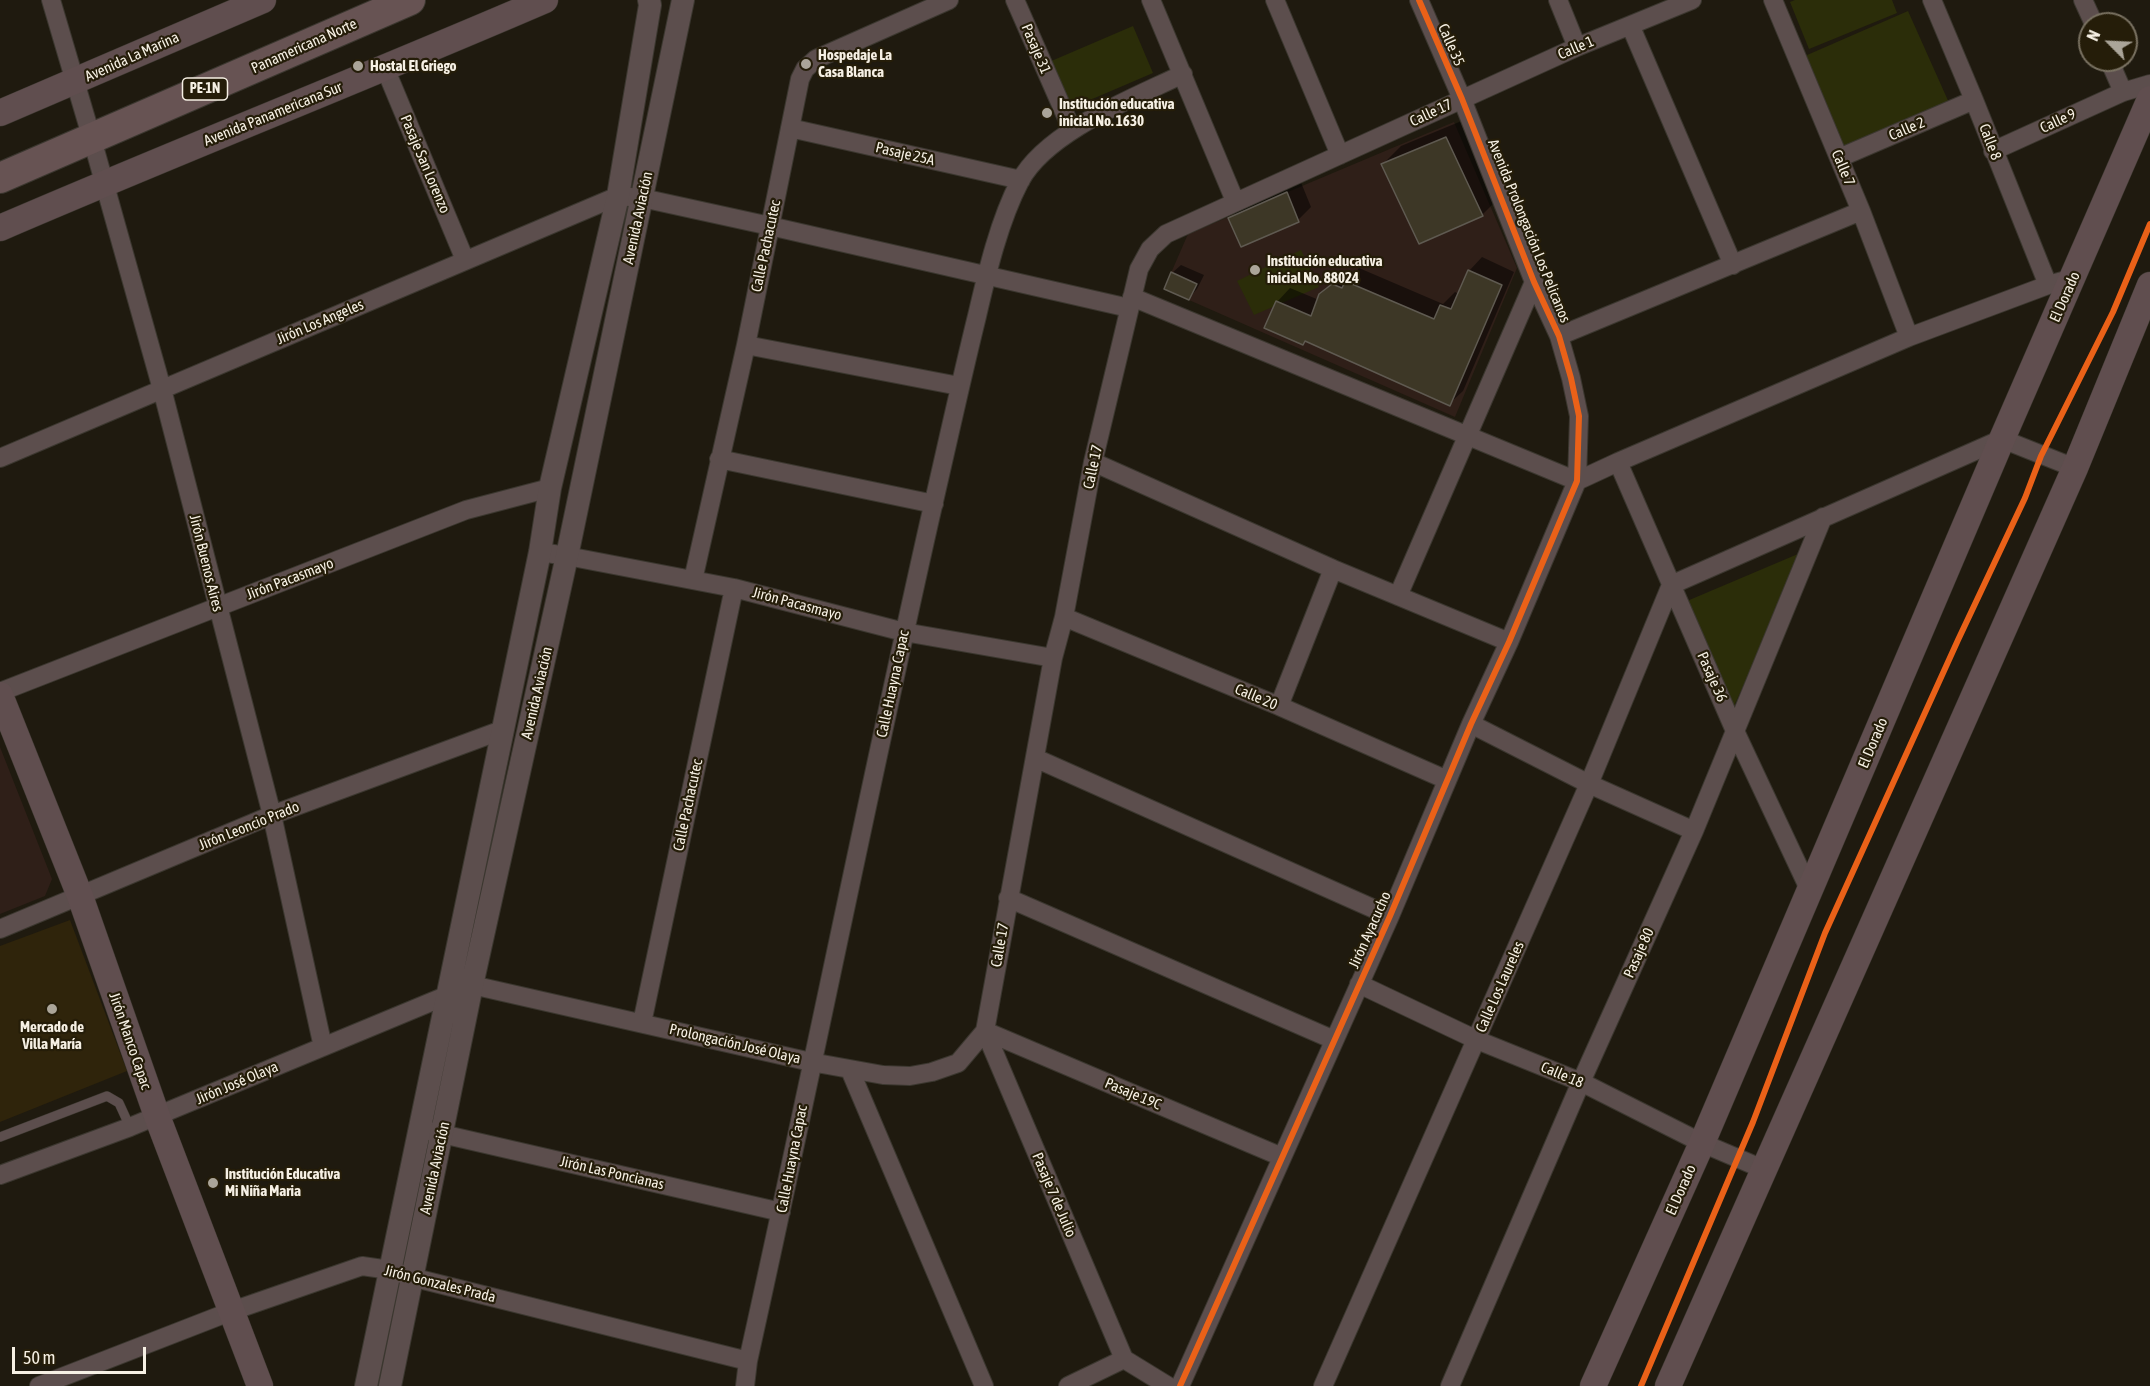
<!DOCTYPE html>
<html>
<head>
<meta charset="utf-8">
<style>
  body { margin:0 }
  #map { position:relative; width:2150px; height:1386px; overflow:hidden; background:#1f1a0f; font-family:"Asap Condensed",sans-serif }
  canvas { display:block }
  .north { position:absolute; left:2078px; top:12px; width:60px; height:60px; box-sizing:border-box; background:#251d09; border:2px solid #797161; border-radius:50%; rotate:294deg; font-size:16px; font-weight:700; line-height:24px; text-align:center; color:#f6f0e4 }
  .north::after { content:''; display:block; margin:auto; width:21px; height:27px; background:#aba599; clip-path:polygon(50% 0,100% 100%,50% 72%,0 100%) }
  .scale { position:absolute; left:12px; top:1347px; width:134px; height:27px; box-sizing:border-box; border:3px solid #f6f0e4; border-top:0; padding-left:8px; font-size:18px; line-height:21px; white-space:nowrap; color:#f6f0e4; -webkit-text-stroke:4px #251d09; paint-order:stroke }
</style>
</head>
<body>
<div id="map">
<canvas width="2150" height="1386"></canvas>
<div class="north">N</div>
<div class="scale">50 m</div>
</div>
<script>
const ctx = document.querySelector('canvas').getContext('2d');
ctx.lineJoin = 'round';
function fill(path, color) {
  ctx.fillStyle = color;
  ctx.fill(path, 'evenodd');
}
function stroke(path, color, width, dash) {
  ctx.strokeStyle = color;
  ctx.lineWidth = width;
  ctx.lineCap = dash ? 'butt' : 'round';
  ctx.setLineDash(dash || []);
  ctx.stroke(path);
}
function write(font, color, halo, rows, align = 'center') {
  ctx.font = font + ' "Asap Condensed",sans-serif';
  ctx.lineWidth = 4.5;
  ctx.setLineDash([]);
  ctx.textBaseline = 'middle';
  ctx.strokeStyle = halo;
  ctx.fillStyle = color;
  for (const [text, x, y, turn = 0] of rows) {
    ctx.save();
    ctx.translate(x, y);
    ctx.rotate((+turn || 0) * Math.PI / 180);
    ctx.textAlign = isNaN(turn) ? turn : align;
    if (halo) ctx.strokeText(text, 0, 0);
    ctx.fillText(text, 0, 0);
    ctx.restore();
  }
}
fill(new Path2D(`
  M70,920L127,1071L0,1122V946Z`), '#2f240b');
fill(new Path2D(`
  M1454,122L1517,268L1455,417L1164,289L1188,234Z
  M0,747L52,879L45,896L0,914Z`), '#2f1f18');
fill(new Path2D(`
  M1795,0H1892L1897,13L1809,49L1790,2Z
  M1908,11L1950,105L1839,155L1798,59Z
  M1133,26L1153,73L1069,109L1049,62Z
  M1301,250L1319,287L1254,315L1237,281Z
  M1805,551L1734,706L1687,601Z`), '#2b2d09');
fill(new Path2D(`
  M1464,120L1500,197L1482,215L1383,164L1401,146Z
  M1300,180L1311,207L1298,220L1230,218L1244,205Z
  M1482,257L1514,272L1463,391L1449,404L1306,340L1303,343L1277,302L1290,288L1319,300L1321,294L1346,271L1354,274L1359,268L1443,304L1455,292L1459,294L1469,271Z
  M1181,265L1204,275L1197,289L1189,298L1172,273Z`), '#0007');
const building = new Path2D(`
  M1446,137L1483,216L1419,244L1381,164Z
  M1287,192L1299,222L1241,247L1228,218Z
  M1468,270L1502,285L1450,406L1305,341L1303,345L1264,328L1276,301L1311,316L1319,294L1332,284L1342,288L1345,281L1434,319L1440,305L1451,309Z
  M1171,272L1197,284L1189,300L1164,289Z`);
fill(building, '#3d3726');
stroke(building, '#5f5a51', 1.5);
const service = new Path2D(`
  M0,1137L107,1096L119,1103L130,1127`);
const minor = new Path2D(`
  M51,0L92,139L162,389L272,815L323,1047
  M1015,0L1072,130
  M1151,0L1235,201
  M1275,0L1340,155
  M1558,0L1577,47
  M1773,0L1861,211L1909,337
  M1932,0L1974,100L2048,285
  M2083,0L2094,24
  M1631,27L1733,265
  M2109,60L2123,92
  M385,68L465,260
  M790,128L1021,180
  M1993,151L2123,92L2150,84
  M1839,158L1974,100
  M1132,297L1577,481L1618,462L1909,337L2048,285L2074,278
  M1559,336L1861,211
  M746,345L959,386
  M0,458L618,196L642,198L770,226L1129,308
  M719,459L934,504
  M1093,462L1333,569L1509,642
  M1618,462L1735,731L1810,891
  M540,552L567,556L734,588L904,632L1053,658
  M693,580L746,345L800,79L805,69L816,59L949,0
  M1398,596L1534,282
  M1064,617L1279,706L1447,780
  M0,692L466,510L550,488
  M1279,706L1333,569
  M1471,724L1589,784L1694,831
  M1035,758L1390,916
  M1008,898L1334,1040
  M0,929L272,815L502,730
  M1359,984L1477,1040L1581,1082L1702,1143L1763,1169
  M642,1023L734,588
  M985,1031L1053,658L1064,617L1093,462L1139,269L1150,249L1166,234L1577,47L1692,0
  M985,1031L1124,1359
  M985,1031L1282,1157
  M850,1070L984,1386
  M429,1131L781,1212
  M0,1175L130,1127L472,985L811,1062L883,1075L910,1076L932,1072L958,1063L985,1031
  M1124,1359L1168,1386
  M39,1386L232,1311L362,1266L390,1270L411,1277L748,1361
  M745,1386L748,1361C810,1082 866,802 929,523C945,454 960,385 977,316C987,273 999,221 1020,181C1047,131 1134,98 1183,74
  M1068,1386L1124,1359
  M1180,1386L1390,916L1471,724L1509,642L1577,481L1579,416L1571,378L1559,336L1534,282L1462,99L1419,0
  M1323,1386L1589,784L1671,585L2002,439L2075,468
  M1450,1386L1581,1082L1694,831L1823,517`);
const tertiary = new Path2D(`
  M366,1386L540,552L550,488L618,196L650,5L649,0
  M390,1386L472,985L567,556L683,0`);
const secondary = new Path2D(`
  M0,113L263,0
  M0,228C181,150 364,78 545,0
  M0,695L80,896L157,1116L260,1386
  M1593,1386L1702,1143L2002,439L2150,99
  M1668,1386L2075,468L2150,285`);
const trunk = new Path2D(`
  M0,178L410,0`);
stroke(service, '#3b372f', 10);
stroke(minor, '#3b372f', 20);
stroke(tertiary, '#3b372f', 24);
stroke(secondary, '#3b372f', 27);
stroke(trunk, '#3b372f', 32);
stroke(service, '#5c4e4d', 9);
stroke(minor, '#5c4e4d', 18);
stroke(tertiary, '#5c4e4d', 22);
stroke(secondary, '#604e4f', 26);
stroke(trunk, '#675353', 30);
stroke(new Path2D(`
  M1180,1386L1390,916L1471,724L1509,642L1577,481L1579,416L1571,378L1559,336L1534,282L1462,99L1419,0
  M1641,1386L1753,1122L1825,933L1958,640L2025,498L2041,456L2113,312L2150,224`), '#ea6118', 6);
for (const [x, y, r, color] of [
  [806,64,6,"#aba599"],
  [358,66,6,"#aba599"],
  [1047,113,6,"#aba599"],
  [1255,270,6,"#aba599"],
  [52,1009,6,"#aba599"],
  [213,1183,6,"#aba599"]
]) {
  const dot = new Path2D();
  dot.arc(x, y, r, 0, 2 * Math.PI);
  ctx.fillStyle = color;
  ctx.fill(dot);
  stroke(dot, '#251d09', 2);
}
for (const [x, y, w] of [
  [205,89,45]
]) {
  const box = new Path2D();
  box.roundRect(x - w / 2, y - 11, w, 22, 4.5);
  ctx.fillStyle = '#251d09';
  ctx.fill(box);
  stroke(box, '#f6f0e4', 1.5);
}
write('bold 14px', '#f6f0e4', null, [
  ["PE-1N",205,89]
]);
write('15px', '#f6f0e4', '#251d09', [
  ["Calle 35",1451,45,66],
  ["Panamericana Norte",304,46,-24],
  ["Calle 1",1576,48,-23],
  ["Pasaje 31",1036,49,67],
  ["Avenida La Marina",132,57,-24],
  ["Calle 17",1431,113,-25],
  ["Avenida Panamericana Sur",273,114,-22],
  ["Calle 9",2058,121,-25],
  ["Calle 2",1907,129,-23],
  ["Calle 8",1990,142,69],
  ["Pasaje 25A",905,154,13],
  ["Pasaje San Lorenzo",425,164,67],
  ["Calle 7",1843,168,67],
  ["Avenida Aviación",638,218,-78],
  ["Avenida Prolongación Los Pelicanos",1529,231,68],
  ["Calle Pachacutec",766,246,-78],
  ["El Dorado",2065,297,-66],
  ["Jirón Los Angeles",320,322,-23],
  ["Calle 17",1093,467,-78],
  ["Jirón Buenos Aires",206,563,76],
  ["Jirón Pacasmayo",290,579,-21],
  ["Jirón Pacasmayo",797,604,15],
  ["Pasaje 36",1712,677,66],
  ["Calle Huayna Capac",893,684,-78],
  ["Avenida Aviación",537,693,-77],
  ["Calle 20",1256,697,23],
  ["El Dorado",1873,743,-67],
  ["Calle Pachacutec",688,805,-78],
  ["Jirón Leoncio Prado",249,826,-22],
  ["Jirón Ayacucho",1370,930,-66],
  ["Calle 17",1000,945,-80],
  ["Pasaje 80",1639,953,-66],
  ["Calle Los Laureles",1500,987,-66],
  ["Jirón Manco Capac",130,1041,71],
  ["Prolongación José Olaya",735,1044,13],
  ["Calle 18",1562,1075,23],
  ["Jirón José Olaya",237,1083,-23],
  ["Pasaje 19C",1133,1094,23],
  ["Calle Huayna Capac",792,1159,-79],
  ["Avenida Aviación",435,1168,-78],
  ["Jirón Las Poncianas",612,1173,13],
  ["El Dorado",1681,1190,-66],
  ["Pasaje 7 de Julio",1054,1195,67],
  ["Jirón Gonzales Prada",440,1284,14]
]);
write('bold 15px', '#f6f0e4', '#251d09', [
  ["Hospedaje La",818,55],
  ["Casa Blanca",818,72],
  ["Hostal El Griego",370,66],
  ["Institución educativa",1059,104],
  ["inicial No. 1630",1059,121],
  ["Institución educativa",1267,261],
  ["inicial No. 88024",1267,278],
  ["Mercado de",52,1027,"center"],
  ["Villa María",52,1044,"center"],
  ["Institución Educativa",225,1174],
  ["Mi Niña Maria",225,1191]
], 'left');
</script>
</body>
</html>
